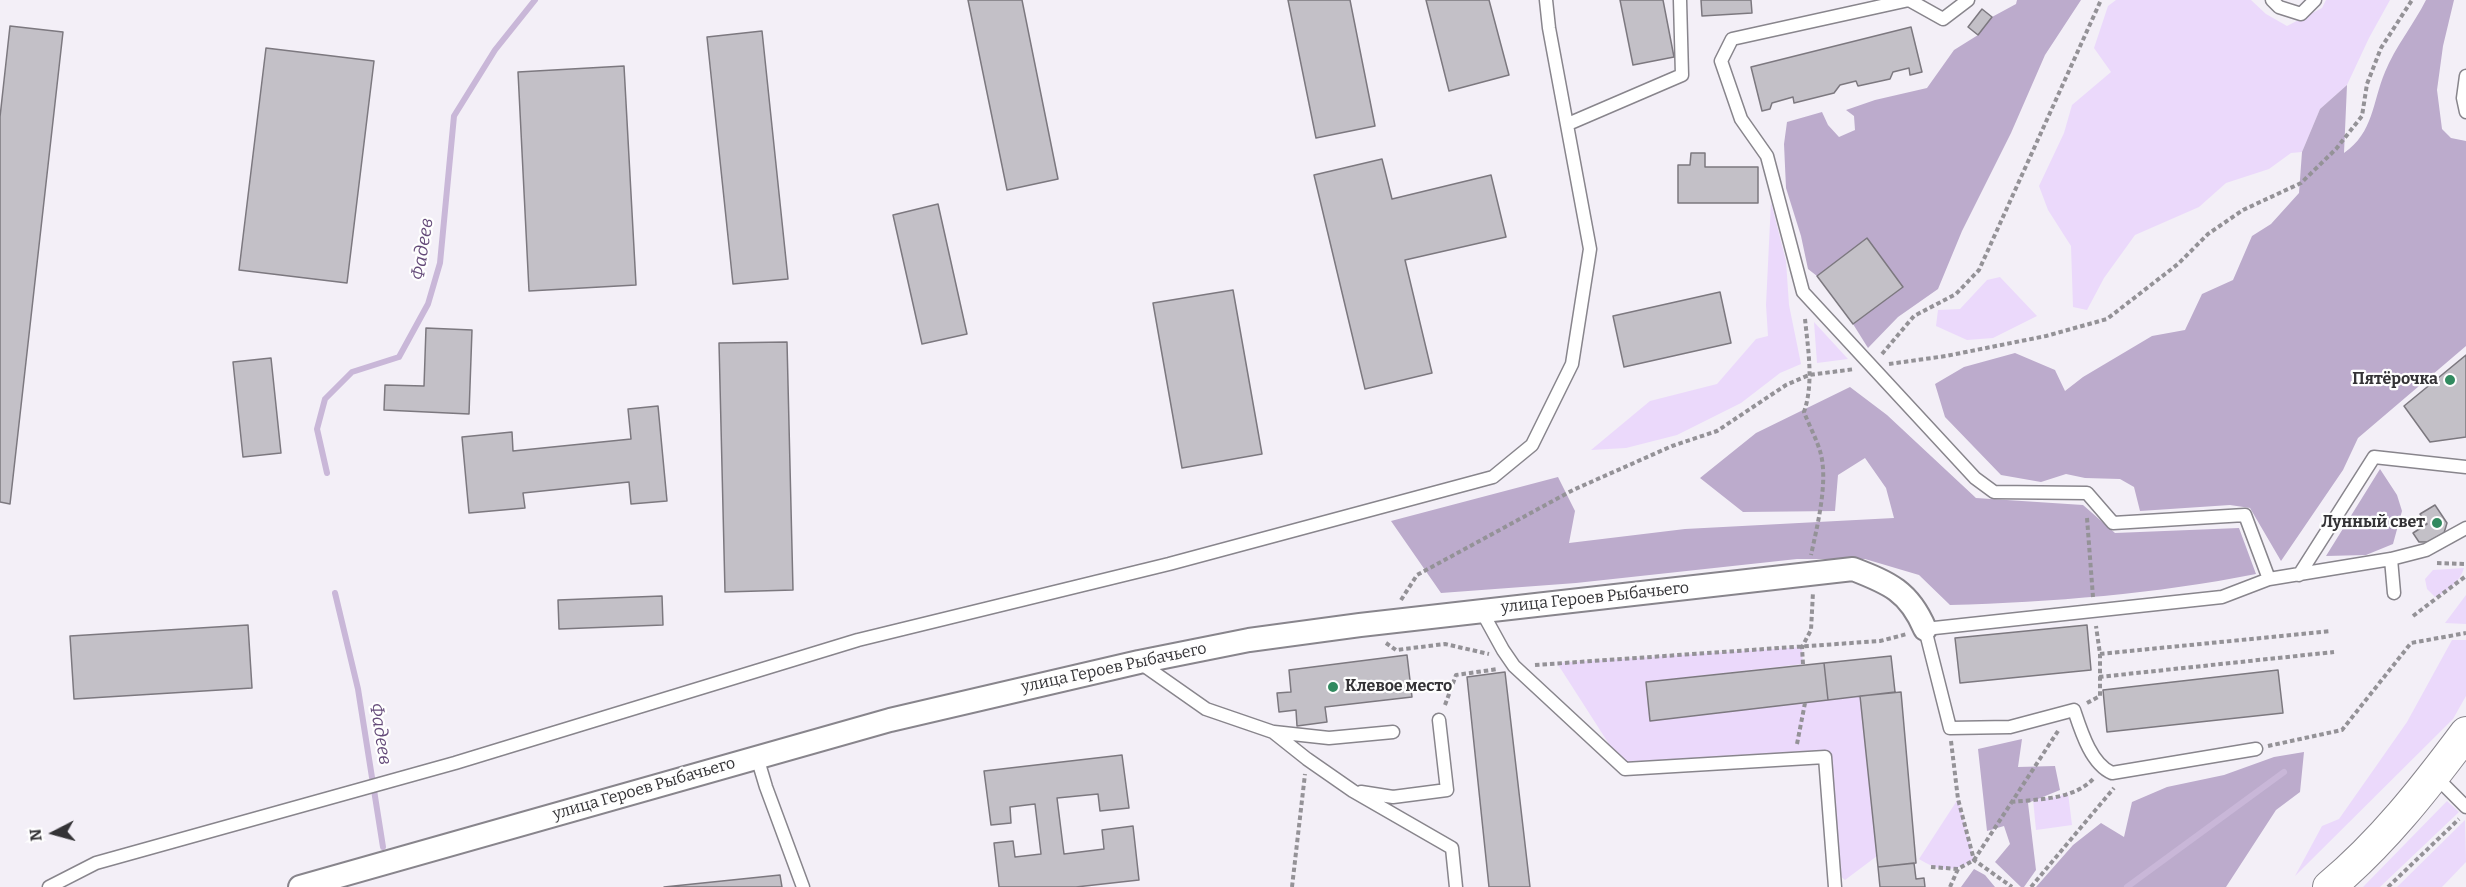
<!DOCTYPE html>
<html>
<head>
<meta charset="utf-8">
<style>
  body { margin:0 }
  #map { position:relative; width:2466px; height:887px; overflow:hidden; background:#f3eff7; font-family:Bitter,serif }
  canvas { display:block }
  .north { position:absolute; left:24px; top:803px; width:60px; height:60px; -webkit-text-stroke:4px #fefefe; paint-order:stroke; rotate:264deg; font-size:16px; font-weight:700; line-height:24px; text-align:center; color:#343336 }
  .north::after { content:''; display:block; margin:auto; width:21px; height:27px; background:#343336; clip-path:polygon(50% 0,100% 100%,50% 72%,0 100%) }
</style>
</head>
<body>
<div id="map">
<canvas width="2466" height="887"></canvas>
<div class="north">N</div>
</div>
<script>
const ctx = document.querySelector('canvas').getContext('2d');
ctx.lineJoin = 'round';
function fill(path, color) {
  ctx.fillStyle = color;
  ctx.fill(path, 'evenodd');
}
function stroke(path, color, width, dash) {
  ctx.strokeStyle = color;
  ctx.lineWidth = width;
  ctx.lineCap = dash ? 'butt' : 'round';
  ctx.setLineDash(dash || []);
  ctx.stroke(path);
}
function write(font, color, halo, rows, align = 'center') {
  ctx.font = font + ' Bitter,serif';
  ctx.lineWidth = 4.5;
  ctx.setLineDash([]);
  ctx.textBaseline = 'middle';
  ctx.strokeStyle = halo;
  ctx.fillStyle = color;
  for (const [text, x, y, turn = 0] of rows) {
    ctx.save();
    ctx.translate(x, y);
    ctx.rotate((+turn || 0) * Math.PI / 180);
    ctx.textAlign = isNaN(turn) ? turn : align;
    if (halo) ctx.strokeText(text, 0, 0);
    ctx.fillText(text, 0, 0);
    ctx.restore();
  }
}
fill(new Path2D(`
  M2116,0H2251L2266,14L2287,26L2322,8L2326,0H2390L2369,38L2347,85L2320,109L2302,152L2291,153L2269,169L2226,183L2199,207L2135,235L2104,278L2087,310L2073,307L2071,246L2048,210L2039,186L2064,133L2072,105L2111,72L2094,48L2108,6Z
  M1771,202L1786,261L1789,305L1801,364L1780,373L1741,403L1677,435L1626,448L1591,450L1650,401L1717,384L1756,339L1768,336L1766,305Z
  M2000,277L2037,316L1993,338L1967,340L1936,326L1938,310L1960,309L1987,280Z
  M1814,322L1848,359L1817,363Z
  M2464,568C2460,582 2447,592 2435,597L2427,589L2425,579L2433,570Z
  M2466,595V624L2445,623Z
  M2452,640H2466V696L2453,719L2295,876L2322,826L2339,819L2407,722Z
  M1802,647L1803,664L1646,682L1650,721L1860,696L1877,856L1845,880L1834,871L1825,757L1625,769L1557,663Z
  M2068,793L2072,825L2036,830L2033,799L2058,797Z
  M1958,799L1974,860C1954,872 1939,872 1919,859Z
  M2447,801L2459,812L2380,887H2363Z
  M2465,820L2466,862L2442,887H2397Z`), '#ebd9fb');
fill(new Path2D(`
  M2017,0H2081L2045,55L2011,133L1962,231L1938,289L1898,317L1868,348L1853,324L1903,287L1867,239L1817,276L1808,269L1801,236L1786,188L1784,144L1787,122L1822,112L1828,125L1839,137L1855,130L1854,116L1846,110L1875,100L1927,88L1954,50L1978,35L1992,17L2016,4Z
  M2426,0H2454L2443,46L2437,90L2442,129L2451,138L2466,141V346L2358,438L2343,470L2281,561L2250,508L2230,505L2140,511L2134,487L2120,479L2085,478L2066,474L2041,482L2001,475L1945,417L1935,384L1964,367L2015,353L2055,370L2065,391L2083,377L2152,336L2185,330L2202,294L2233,280L2252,236L2271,224L2299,193L2302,152L2320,109L2347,85L2344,153C2374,132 2372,103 2385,72C2395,47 2414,24 2426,0Z
  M1850,387L1887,415L1976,498L2083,505L2115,533L2239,528L2256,574C2156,594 2052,602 1950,605L1919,575L1865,559H1797L1576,583L1441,593L1391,521L1558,477L1575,511L1569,543L1685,529L1894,518L1886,488L1865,458L1838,475L1835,511L1743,512L1700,478L1756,433Z
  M2380,469L2397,495L2402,511L2393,544L2366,555L2326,556Z
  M2022,739L2018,767L2055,766L2060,790L2028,803L2036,870L2024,887H2021L1995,862L2010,844L2004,826L1987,831L1978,749Z
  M2304,752L2300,792L2276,810L2226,887H2036L2073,845L2101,823L2124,837L2132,802L2167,787L2224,775L2274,757Z
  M1974,869L1985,875L1995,887H1961Z`), '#bcabcc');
stroke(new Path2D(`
  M327,473L317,429L325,399L352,372L399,357L428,304L440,263L454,116L495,50L535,0
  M335,593L358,689L383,847
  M2127,887L2284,772`), '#c9b7d8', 6);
const building = new Path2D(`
  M968,0H1022L1058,179L1007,190Z
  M1288,0H1350L1375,126L1316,138Z
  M1426,0H1489L1509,75L1449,91Z
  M1620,0H1663L1674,57L1633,65Z
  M1701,0H1751L1752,13L1702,16Z
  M1982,9L1992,17L1978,35L1968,27Z
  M10,26L63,32L10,504L0,502V117Z
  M1911,27L1922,72L1910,75L1909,68L1893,72L1890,79L1858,86L1856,81L1840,85L1834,93L1794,103L1793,97L1772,103L1770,109L1762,111L1751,67Z
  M762,31L788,279L733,284L707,37Z
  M266,48L374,61L347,283L239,270Z
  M624,66L636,285L529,291L518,72Z
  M1691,153H1705V167H1758V203H1678V165H1690Z
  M1382,159L1392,199L1491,175L1506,237L1405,260L1432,373L1365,389L1314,175Z
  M938,204L967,334L922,344L893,215Z
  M1867,238L1903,287L1853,324L1817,276Z
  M1233,290L1262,454L1182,468L1153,303Z
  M1720,292L1731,343L1624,367L1613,316Z
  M426,328L472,330L469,414L384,410L385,385L424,386Z
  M787,342L793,590L725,592L719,343Z
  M2466,355V437L2430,442L2404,406Z
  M271,358L281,453L243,457L233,362Z
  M658,406L667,501L631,504L629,482L523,493L525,508L469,513L462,437L512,432L513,451L631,439L628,409Z
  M2435,505L2447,523L2444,533L2428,542H2419L2413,533L2427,524L2420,514Z
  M662,596L663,625L559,629L558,600Z
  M248,625L252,688L74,699L70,636Z
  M2087,625L2091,670L1960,683L1955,638Z
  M1407,655L1412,697L1325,707L1327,722L1297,726L1296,710L1279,712L1277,693L1291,692L1289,670Z
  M1891,656L1895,692L1828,700L1824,663Z
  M1824,663L1828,700L1650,721L1646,682Z
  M2278,670L2283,713L2107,732L2103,690Z
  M1505,672L1530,887H1489L1467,677Z
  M1901,692L1916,863L1878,867L1860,696Z
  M1122,755L1129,808L1100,811L1098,794L1057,798L1064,854L1104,849L1102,830L1133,826L1139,880L1076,887H999L994,843L1013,841L1015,857L1041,854L1035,804L1010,807L1011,823L991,825L984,771Z
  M1914,863L1916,879L1924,878L1925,887H1880L1878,867Z
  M780,875L782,887H664Z`);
fill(building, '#c3c0c7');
stroke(building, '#7c787f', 1.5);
const lane = new Path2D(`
  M1968,0L1943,19L1909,0L1732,39L1721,61L1741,119L1767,156L1803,292L1975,478L1994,492L2087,493L2113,523L2245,515L2269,579
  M2272,0L2279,7L2301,14L2315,0
  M2466,76L2463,98L2466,112
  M1568,124L1682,75L1680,0
  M2391,559L2394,593
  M2299,575L2374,457L2466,467
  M1481,610L1503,650L1514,666L1625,769L1825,757L1835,887
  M1139,662L1206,709L1273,732L1307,759L1353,791L1452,848L1456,887
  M1274,732L1329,738L1393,732
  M2256,749L2112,773C2091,764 2081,731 2074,710L2010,727L1950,728L1925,629L2222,597L2269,579L2391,559L2426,550L2466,528
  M757,757L766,787L803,887
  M2435,776L2466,807
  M1361,792L1393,797L1447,790L1439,720
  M49,887L96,863L455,763L858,640L1169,564L1493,477L1532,445L1572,364L1590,249L1549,28L1546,0`);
const street = new Path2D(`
  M300,887L890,720L1139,662L1249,640L1360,625L1853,569C1889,583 1909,591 1925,629`);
const secondary = new Path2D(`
  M2329,887C2382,843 2425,788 2466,733`);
stroke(lane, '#88858c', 15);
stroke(street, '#88858c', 26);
stroke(secondary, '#88858c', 34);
stroke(new Path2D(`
  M1805,319C1808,349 1814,383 1804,412C1809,425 1816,438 1820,451C1829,480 1817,527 1811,555
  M1882,354L1914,316L1956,294L1979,270L2101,0
  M1889,364L1946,356L2046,336L2107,319L2178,264L2208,234L2243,210L2301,183L2336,149L2362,116L2367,84L2381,48L2412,0
  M2087,518L2093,597
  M2437,563L2466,564
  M1401,600L1417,575L1573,490L1672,446L1717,431L1786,385L1809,375L1855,369
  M2413,616L2466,576
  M1386,643L1396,650L1445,644L1489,654
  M2100,654L2331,631
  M1803,664L1802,647L1811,630L1813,592
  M1535,665L1880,641L1907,634
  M2099,677L2334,652
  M2087,703L2100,696V654L2096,626
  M1445,705L1456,675L1498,669
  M1951,741L1958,799L1974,860L2012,887
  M1797,744L1805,703
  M2268,746L2342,730L2411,643L2466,633
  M2011,802C2039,799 2074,800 2094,778
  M1931,867L1958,869L1974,860L2058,731
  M1292,887L1305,774
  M1950,887L1958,869
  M2031,887L2114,788
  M2388,887L2459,819`), '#949297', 4, [4.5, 3]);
stroke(lane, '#fff', 12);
stroke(street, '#fff', 22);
stroke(secondary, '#fff', 32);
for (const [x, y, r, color] of [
  [2450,380,6,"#318a5f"],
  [2437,523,6,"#318a5f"],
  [1333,687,6,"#318a5f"]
]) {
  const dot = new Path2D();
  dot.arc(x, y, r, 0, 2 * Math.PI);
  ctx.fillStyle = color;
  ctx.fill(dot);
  stroke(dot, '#fefefe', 2);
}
write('bold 16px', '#343336', '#fefefe', [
  ["Пятёрочка",2438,380],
  ["Лунный свет",2425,523],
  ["Клевое место",1345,687,"left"]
], 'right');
write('16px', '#343336', '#fefefe', [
  ["улица Героев Рыбачьего",1595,598,-6],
  ["улица Героев Рыбачьего",1114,668,-12],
  ["улица Героев Рыбачьего",644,789,-16]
]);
write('italic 18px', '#644a79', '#fefefe', [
  ["Фадеев",423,249,-81],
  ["Фадеев",380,734,81]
]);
</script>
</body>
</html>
